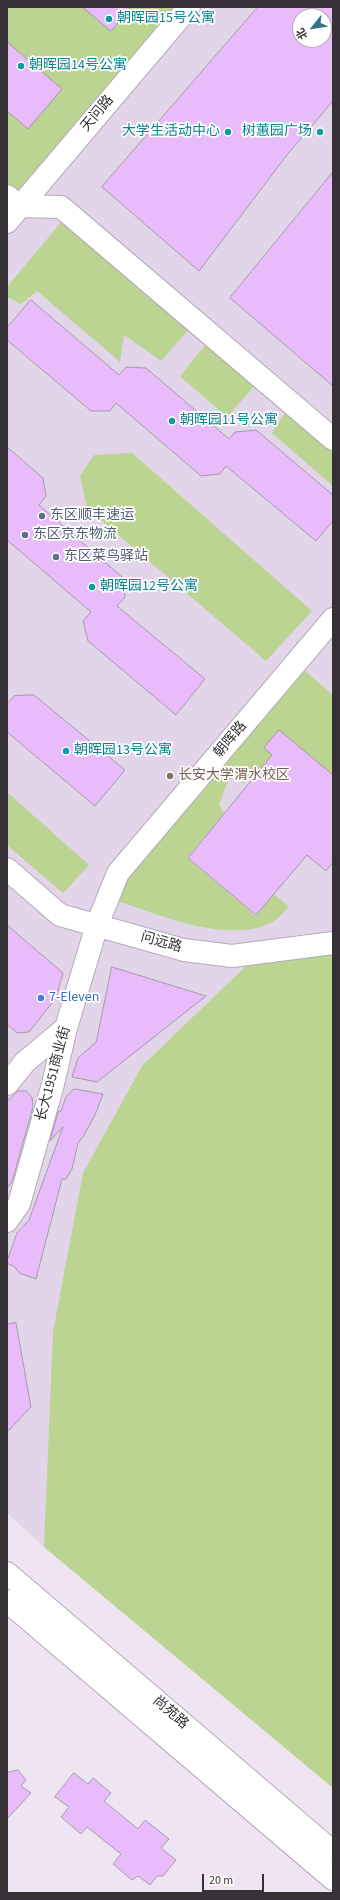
<!DOCTYPE html>
<html>
<head>
<meta charset="utf-8">
<style>
  body { margin:0 }
  #map { position:relative; width:340px; height:1900px; overflow:hidden; background:#eee4f2; font-family:"Source Sans 3","Noto Sans SC",sans-serif }
  canvas { display:block }
  .frame { position:absolute; inset:0; border:8px solid #353137; pointer-events:none }
  .north { position:absolute; left:292px; top:8px; width:40px; height:40px; box-sizing:border-box; background:#fff; border:1px solid #aeadaf; border-radius:50%; rotate:240deg; font-size:11px; font-weight:700; line-height:16px; text-align:center; color:#353137 }
  .north::after { content:''; display:block; margin:auto; width:14px; height:18px; background:#38738b; clip-path:polygon(50% 0,100% 100%,50% 72%,0 100%) }
  .scale { position:absolute; left:202px; top:1874px; width:62px; height:18px; box-sizing:border-box; border:2px solid #353137; border-top:0; padding-left:5px; font-size:12px; line-height:14px; white-space:nowrap; color:#353137; -webkit-text-stroke:3px #fff; paint-order:stroke }
</style>
</head>
<body>
<div id="map">
<canvas width="340" height="1900"></canvas>
<div class="frame"></div>
<div class="north">北</div>
<div class="scale">20 m</div>
</div>
<script>
const ctx = document.querySelector('canvas').getContext('2d');
ctx.lineJoin = 'round';
function fill(path, color) {
  ctx.fillStyle = color;
  ctx.fill(path, 'evenodd');
}
function stroke(path, color, width, dash) {
  ctx.strokeStyle = color;
  ctx.lineWidth = width;
  ctx.lineCap = dash ? 'butt' : 'round';
  ctx.setLineDash(dash || []);
  ctx.stroke(path);
}
function write(font, color, halo, rows, align = 'center') {
  ctx.font = font + ' "Source Sans 3","Noto Sans SC",sans-serif';
  ctx.lineWidth = 3.5;
  ctx.setLineDash([]);
  ctx.textBaseline = 'middle';
  ctx.strokeStyle = halo;
  ctx.fillStyle = color;
  for (const [text, x, y, turn = 0] of rows) {
    ctx.save();
    ctx.translate(x, y);
    ctx.rotate((+turn || 0) * Math.PI / 180);
    ctx.textAlign = isNaN(turn) ? turn : align;
    if (halo) ctx.strokeText(text, 0, 0);
    ctx.fillText(text, 0, 0);
    ctx.restore();
  }
}
fill(new Path2D(`
  M7,7H333V1788L44,1547L7,1513ZM300,16H324V40H300Z`), '#e3d5e9');
fill(new Path2D(`
  M7,7H176L15,194L7,188Z
  M63,220L191,327L161,361L124,335L120,362L37,291L21,304L7,297V287Z
  M207,343L256,384L227,417L180,376Z
  M287,410L333,452V486L272,433Z
  M132,453L312,611L266,661L87,508L80,476L94,455Z
  M304,670L333,695V839H328L254,773L244,784L233,776L228,781L219,805L224,813L187,858L256,916L274,894L289,907C284,912 277,920 271,923C225,944 161,915 117,901L123,879Z
  M7,792L89,865L63,893L7,845Z
  M333,953V1788L44,1547L53,1332L83,1173L142,1066L249,963Z`), '#bbd491');
const building = new Path2D(`
  M83,7H131L111,31Z
  M258,7H333V101L287,155L199,271L102,187ZM300,16H324V40H300Z
  M7,42L62,89L28,129L7,111Z
  M333,172V386L230,298Z
  M31,300L119,375L126,367L146,368L229,439L235,432L256,430L333,495V521L316,541L226,466L220,474L201,476L116,403L110,411H91L7,340V328Z
  M7,447L43,478L46,496L39,505L122,577L125,597L117,606L205,679L176,715L88,641L83,621L91,612L7,540Z
  M34,695L125,770L95,806L7,732V704L14,696Z
  M279,730L333,775V862L326,871L307,855L256,915L188,858L272,755L264,748Z
  M7,925L63,973L56,998L29,1032L17,1033L7,1024Z
  M112,967L206,996L97,1082L72,1077L78,1058L96,1042Z
  M74,1089L103,1094L95,1115L83,1137L78,1143L72,1169L66,1179H62L36,1279L19,1273L15,1267L7,1263V1261L17,1233L29,1220L63,1127L50,1141L58,1112L61,1111L66,1097Z
  M18,1091H26L32,1097L33,1107L12,1182L7,1188V1102Z
  M16,1323L31,1407L7,1432V1324Z
  M18,1770L26,1780L21,1786L31,1793L7,1819V1773Z
  M74,1773L88,1784L93,1778L111,1793L104,1801L138,1829L145,1820L169,1839L161,1848L176,1860L163,1876H157L150,1885L138,1876L132,1880L113,1864L121,1854L87,1827L81,1834L61,1817L69,1807L55,1797Z`);
fill(building, '#e8bbfb');
stroke(building, '#a49ba8', 1);
const street = new Path2D(`
  M7,196L19,206L61,207L333,439
  M7,222L189,7
  M7,869L60,915L184,950L232,956L333,943
  M7,1084L25,1062L66,1028
  M7,1221L19,1204L53,1084L66,1028L97,925L118,873L333,619`);
const secondary = new Path2D(`
  M7,1573L333,1852
  M7,1601L333,1879`);
stroke(street, '#b4aab8', 24);
stroke(secondary, '#b4aab8', 24);
stroke(street, '#fff', 22);
stroke(secondary, '#fff', 22);
for (const [x, y, r, color] of [
  [109,19,4,"#0f9aa8"],
  [21,66,4,"#0f9aa8"],
  [228,132,4,"#0f9aa8"],
  [320,132,4,"#0f9aa8"],
  [172,421,4,"#0f9aa8"],
  [42,516,4,"#5c6f8a"],
  [25,535,4,"#5c6f8a"],
  [56,557,4,"#5c6f8a"],
  [92,587,4,"#0f9aa8"],
  [66,751,4,"#0f9aa8"],
  [170,776,4,"#8d6e63"],
  [41,998,4,"#3f7fe0"]
]) {
  const dot = new Path2D();
  dot.arc(x, y, r, 0, 2 * Math.PI);
  ctx.fillStyle = color;
  ctx.fill(dot);
  stroke(dot, '#fff', 1.5);
}
write('14px', '#0d838f', '#fff', [
  ["朝晖园15号公寓",117,19],
  ["朝晖园14号公寓",29,66],
  ["大学生活动中心",220,132,"right"],
  ["树蕙园广场",312,132,"right"],
  ["朝晖园11号公寓",180,421],
  ["朝晖园12号公寓",100,587],
  ["朝晖园13号公寓",74,751]
], 'left');
write('14px', '#353137', '#fff', [
  ["天问路",98,114,-50],
  ["朝晖路",231,740,-50],
  ["问远路",161,943,16],
  ["长大1951商业街",54,1074,-75],
  ["尚苑路",170,1713,41]
]);
write('14px', '#4e5e75', '#fff', [
  ["东区顺丰速运",50,516],
  ["东区京东物流",33,535],
  ["东区菜鸟驿站",64,557]
], 'left');
write('14px', '#785e54', '#fff', [
  ["长安大学渭水校区",178,776]
], 'left');
write('14px', '#366cbe', '#fff', [
  ["7-Eleven",49,998]
], 'left');
</script>
</body>
</html>
